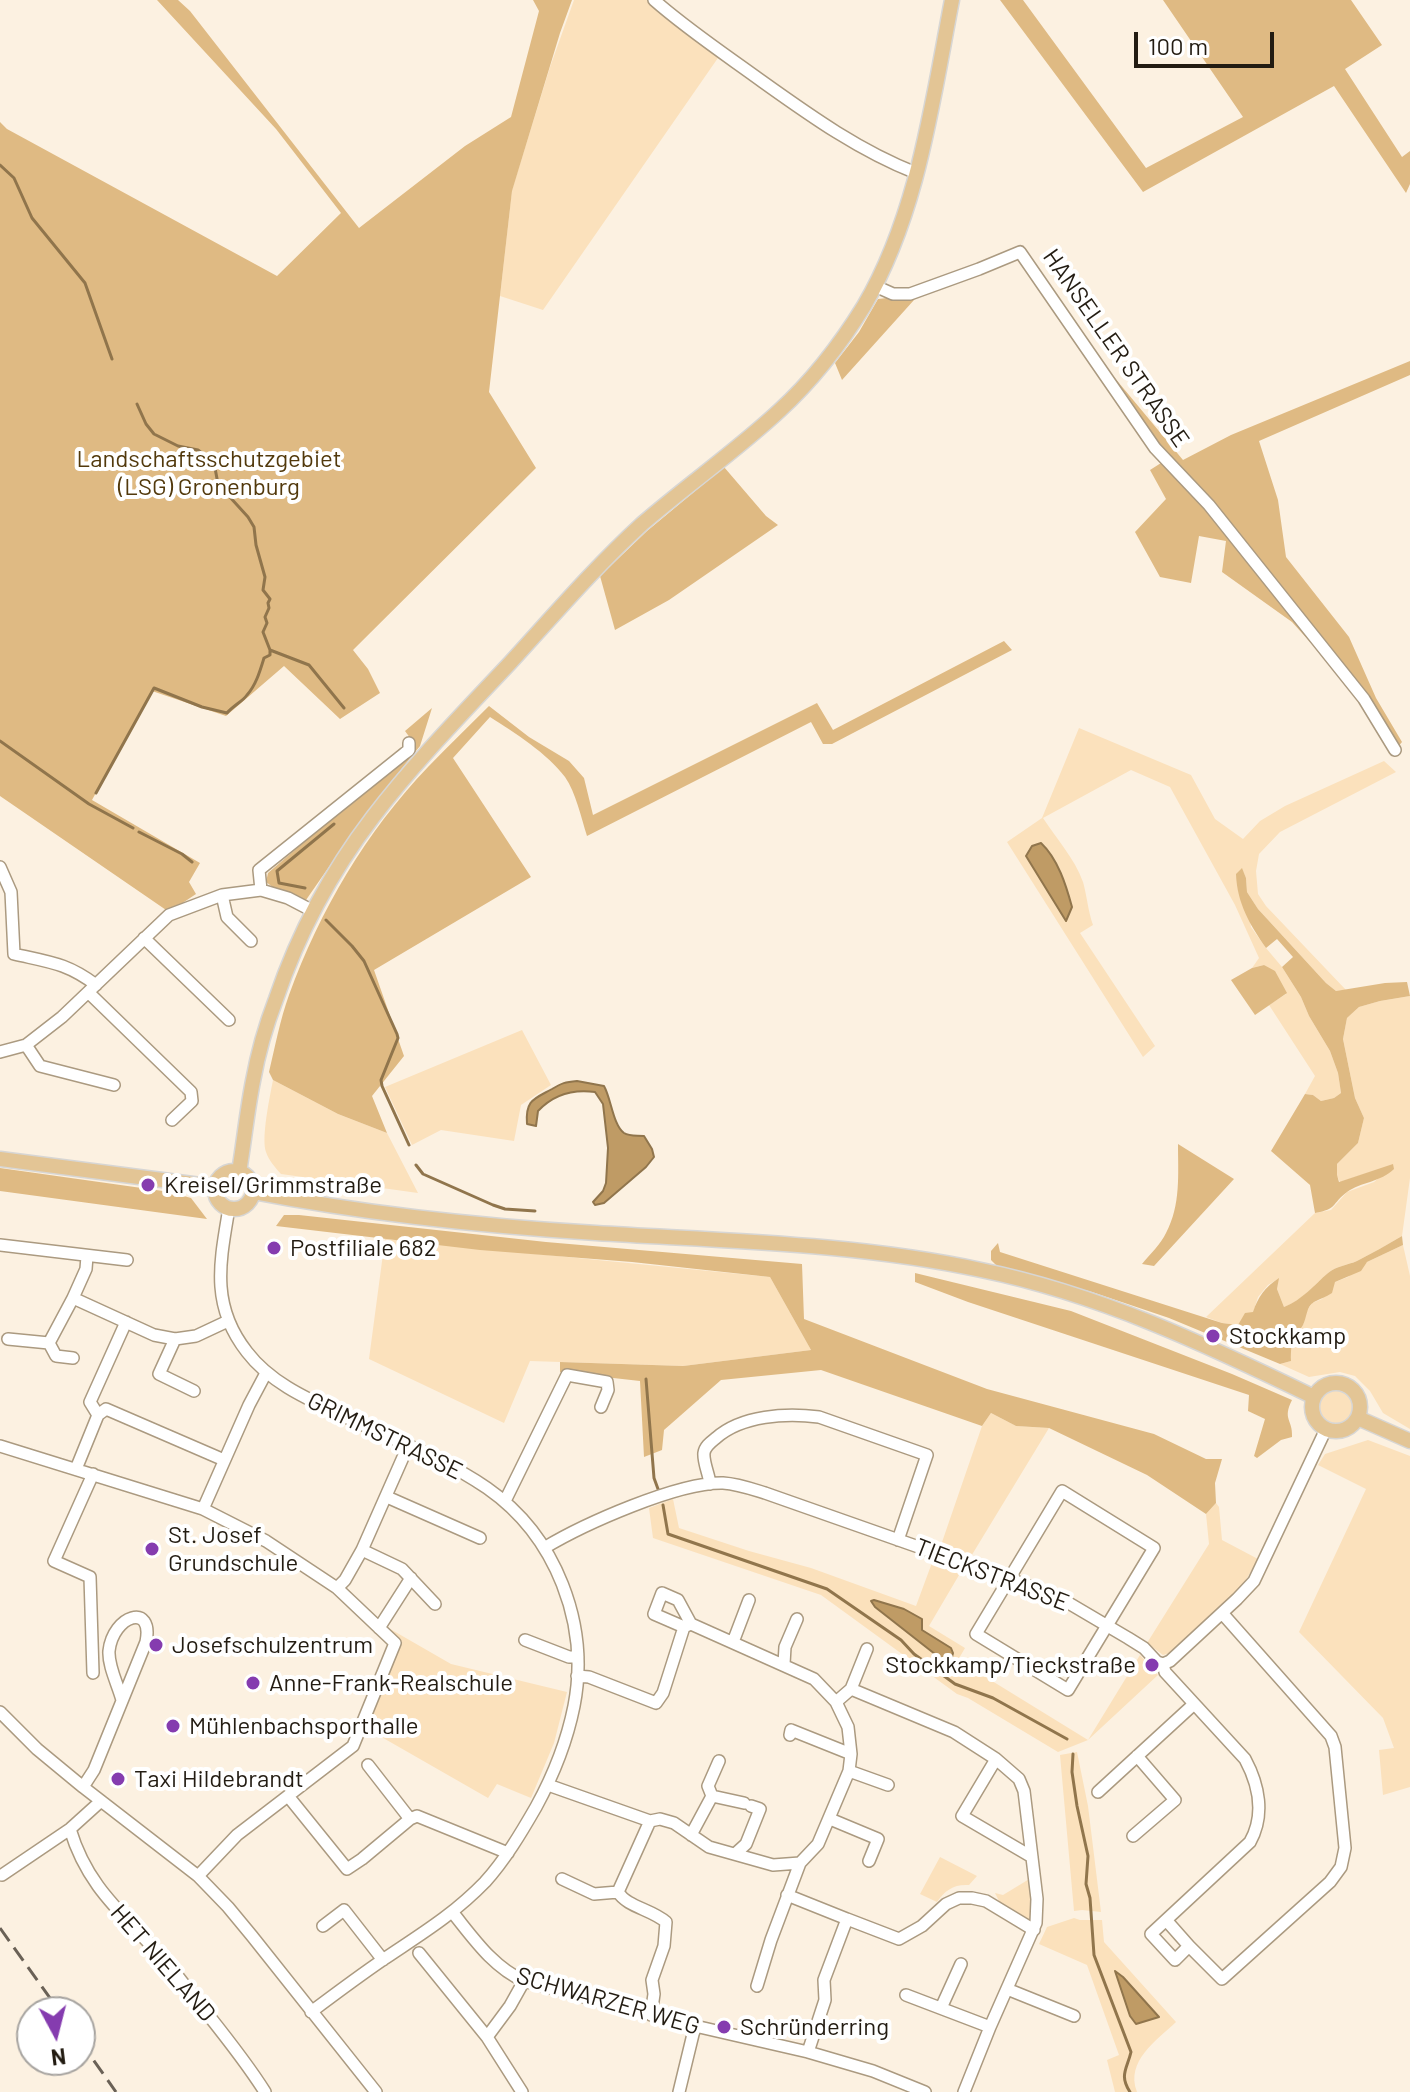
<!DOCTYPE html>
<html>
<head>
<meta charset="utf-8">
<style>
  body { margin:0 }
  #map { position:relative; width:1410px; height:2092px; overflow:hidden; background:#fcf1e1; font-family:Barlow,sans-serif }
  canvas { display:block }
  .north { position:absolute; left:16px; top:1996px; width:80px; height:80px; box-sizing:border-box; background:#fff; border:2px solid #a7a4a0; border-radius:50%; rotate:173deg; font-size:22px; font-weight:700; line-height:32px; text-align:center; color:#231c12 }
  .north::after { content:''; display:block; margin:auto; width:28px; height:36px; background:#853caf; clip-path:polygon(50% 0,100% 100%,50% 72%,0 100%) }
  .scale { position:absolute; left:1134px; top:32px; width:140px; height:36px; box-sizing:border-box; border:4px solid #231c12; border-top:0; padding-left:10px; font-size:24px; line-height:28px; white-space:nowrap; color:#231c12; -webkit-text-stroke:6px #fff; paint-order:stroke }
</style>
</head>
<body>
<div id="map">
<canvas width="1410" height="2092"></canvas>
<div class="north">N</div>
<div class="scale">100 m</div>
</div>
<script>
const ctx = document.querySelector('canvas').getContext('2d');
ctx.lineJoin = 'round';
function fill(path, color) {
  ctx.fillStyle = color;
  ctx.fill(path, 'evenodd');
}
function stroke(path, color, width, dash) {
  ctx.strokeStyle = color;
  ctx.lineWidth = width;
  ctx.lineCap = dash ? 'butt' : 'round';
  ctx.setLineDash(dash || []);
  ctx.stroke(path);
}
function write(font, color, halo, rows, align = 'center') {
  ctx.font = font + ' Barlow,sans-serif';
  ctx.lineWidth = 8;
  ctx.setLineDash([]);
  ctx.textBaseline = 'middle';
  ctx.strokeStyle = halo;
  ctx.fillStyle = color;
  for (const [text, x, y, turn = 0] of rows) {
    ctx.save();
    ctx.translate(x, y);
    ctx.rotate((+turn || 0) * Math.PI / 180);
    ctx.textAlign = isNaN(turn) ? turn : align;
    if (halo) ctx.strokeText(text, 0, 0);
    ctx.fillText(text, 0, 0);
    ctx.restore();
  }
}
fill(new Path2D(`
  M574,0H653L720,55L543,310L500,296L512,190L550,67Z
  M1079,728L1191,775L1215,819L1243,839L1260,821L1285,806L1384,761L1396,772L1280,832L1259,854L1256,871L1258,894L1266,906L1346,990L1336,991L1326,983L1258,909L1247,892L1246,878L1242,869L1251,927L1266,948L1282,967L1301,997L1309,1016L1330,1051L1338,1073L1341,1093L1334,1098L1321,1101L1313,1095L1305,1094L1315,1076L1269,1005L1286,994L1264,965L1252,968L1259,958L1235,905L1170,787L1131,770L1043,818C1056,838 1075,859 1083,882C1087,896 1088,911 1093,925L1080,933L1155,1046L1143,1057L1007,842L1042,818Z
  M1410,996V1178L1402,1236C1387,1245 1372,1253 1357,1261C1348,1265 1336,1266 1328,1273C1314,1285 1302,1301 1284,1307L1277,1289L1278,1279L1268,1285L1258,1297L1253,1313L1238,1325L1222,1323L1206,1317L1315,1213L1331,1210L1347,1192L1374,1182L1393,1165L1340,1182L1337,1176V1164L1358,1143L1364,1118L1355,1098L1343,1039L1347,1018L1359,1007L1380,1001Z
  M522,1030L551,1085L521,1105L514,1141L441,1130L412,1145L385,1087Z
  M273,1080L338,1114L387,1133L418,1193L281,1174C275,1167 269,1161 266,1152C261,1138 270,1096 273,1080Z
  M385,1239L770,1277L811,1350L683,1366L530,1361L504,1423L369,1359Z
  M1403,1245L1410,1276V1429L1383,1413L1370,1391L1355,1376L1340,1372L1309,1377L1280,1364L1291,1361V1344L1296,1332L1304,1323L1305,1314L1312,1303L1322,1299L1335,1282L1348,1277L1367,1262Z
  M1318 1407a18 18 0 1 1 36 0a18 18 0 1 1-36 0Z
  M991,1413L1016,1426L1049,1428L970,1558L940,1548L982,1426Z
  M1368,1440L1410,1456V1787L1383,1795L1379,1750L1394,1748L1383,1718L1299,1632L1366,1489L1318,1465L1325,1454Z
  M673,1499L679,1528L749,1551L811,1568L916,1606L933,1560L962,1570L929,1626L965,1648L958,1660L1088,1740L1140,1655L1158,1675L1088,1740L1058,1752L968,1698L957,1694L821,1595L653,1538L649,1508Z
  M1216,1503L1219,1507L1222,1540L1258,1559L1243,1585L1170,1653L1163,1655L1147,1643L1209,1544L1206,1514Z
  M385,1626L451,1664L567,1692L554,1743L531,1798L497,1784L488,1798L364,1727L397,1647L380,1634Z
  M1077,1752L1088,1806L1101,1912L1082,1910L1074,1911L1060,1755Z
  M940,1857L977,1876L969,1885C954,1884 945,1890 937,1902L920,1894Z
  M1031,1878L1033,1921L1031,1923L1003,1909L995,1893L1003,1895Z
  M1074,1918L1080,1920H1102L1104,1942L1176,2022C1157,2040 1125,2061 1137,2092H1115L1107,2060L1119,2055L1087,1965L1039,1944L1047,1927Z`), '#fbe1bc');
fill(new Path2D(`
  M157,0H178L190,11L359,228L465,146L511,117L539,11L533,0H572L560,33L512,191L489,392L536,468L353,650L368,669L380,693L340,719L284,666L226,716L152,691L92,800L200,863L189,882L196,894L169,912L0,796V122L7,129L277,276L341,213L276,129Z
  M1000,0H1023L1146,168L1243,117L1163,0H1351L1382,45L1345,69L1402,157L1410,151V184L1406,193L1334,86L1143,192Z
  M918,293L914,300L842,380L835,363L859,332L878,299L905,296Z
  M1410,361V375L1259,441L1278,500L1286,557L1349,637L1376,698L1402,742L1397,748L1347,683L1292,622L1222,572L1226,541L1199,536L1191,583L1160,577L1135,532L1166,499L1150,470L1161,463L1107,384L1114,377L1183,460L1231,435Z
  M724,467L766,516L778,525L669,600L615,630L600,576L647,531Z
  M1004,641L1012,650L832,744H823L811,722L587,836C581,817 576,793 565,777C548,754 514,732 490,717L453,758L531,877L374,970L404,1056L372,1096L387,1133L338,1114L273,1080L269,1072C275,1047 280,1020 289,995C320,910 366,832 428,767C448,746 469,726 489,706L529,737L569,761L584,778L593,815L817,703L833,730Z
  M432,708L420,746L367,812L306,900L274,888L266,882L268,873L416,746L405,731Z
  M1242,868L1246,878L1247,892L1258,909L1326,983L1336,991L1385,983L1407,982L1410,996L1380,1001L1359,1007L1347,1018L1343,1039L1355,1098L1364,1118L1358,1143L1337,1164V1175L1339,1182L1393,1164L1394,1169C1381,1182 1361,1182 1347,1192C1331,1204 1338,1209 1315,1213L1310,1185L1271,1151L1305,1094L1313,1095L1321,1101L1334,1098L1341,1093L1338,1073L1330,1051L1309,1016L1301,997L1282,967L1293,957L1277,939L1266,948C1250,925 1237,903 1236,874Z
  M1264,965L1275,971L1287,993L1255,1015L1231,980L1252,968Z
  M1178,1144L1234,1179L1154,1266L1142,1264C1150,1254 1161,1244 1166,1233C1181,1205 1178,1174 1178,1144Z
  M0,1168L170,1192L191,1198L207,1219L0,1191Z
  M284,1215H299L546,1242L802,1264L804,1319L987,1389L1154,1434L1206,1459H1222L1215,1483L1216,1503L1206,1514L1147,1475L1049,1428L1016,1426L991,1413L982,1426L821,1370L721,1380L664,1430L662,1450L644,1457L640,1381L560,1372V1362L683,1366L811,1350L770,1277L632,1262L480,1250L276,1226Z
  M1402,1236L1403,1245L1367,1262L1361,1271L1335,1282L1332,1293C1326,1297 1319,1299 1314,1302C1306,1307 1307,1317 1303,1325C1292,1342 1291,1339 1291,1361L1280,1364L1169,1318L1092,1292L997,1266L991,1260V1251L998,1243L1000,1252L1222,1323L1238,1325L1245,1313L1253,1312C1258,1297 1265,1287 1279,1278L1277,1289L1284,1307C1302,1300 1314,1285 1328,1273C1336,1266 1348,1265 1357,1261C1372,1253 1387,1245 1402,1236Z
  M915,1273L1071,1311L1232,1374L1292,1400C1282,1420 1293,1419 1292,1437L1281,1440L1257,1458L1254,1456L1265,1419L1248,1411L1249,1395L968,1302L915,1282Z`), '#dfba83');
const water = new Path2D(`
  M1041,843C1058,859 1066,885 1072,907L1066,921L1026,856L1032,846Z
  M577,1081L604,1086C611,1098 613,1125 624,1133C630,1137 638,1135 644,1136L652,1149L654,1157L646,1167L604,1203L595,1205L593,1202L603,1191L606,1183L608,1148L603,1104L595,1092C573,1089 553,1095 538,1111L536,1126L527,1124C525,1100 534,1099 552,1089C562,1083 565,1082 577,1081Z
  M874,1600L904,1609L922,1619V1630L951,1648L953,1653L951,1661L940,1658L875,1607L871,1601Z
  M1115,1971L1123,1977L1159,2017L1136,2024L1130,2016Z`);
fill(water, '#bf9b65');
stroke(water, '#90754c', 2);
stroke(new Path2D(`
  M0,165L14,178L32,218L85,283L112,359
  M270,650L309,665L344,708
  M0,741L89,804L133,828
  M96,793L154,688L202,707L227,713C233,706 243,701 247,695C256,685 260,671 264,658L270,655V650L263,632L267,623L265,617L269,608L268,603L270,599L263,590L265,577L256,545L254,527L248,517L218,484L215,468L209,459L198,450L178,446L154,434L146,424L137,404
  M139,832L182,854L192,862
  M305,888L279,883L277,871L334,824
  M326,920L352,946L364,961L397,1034L398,1038L381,1080L382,1086L409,1145
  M416,1165L423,1174L493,1205L505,1209L535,1211
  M646,1379L654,1478L658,1489
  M663,1505L668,1534L827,1589L901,1640L914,1654L955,1684L993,1698L1067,1739
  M1073,1754L1072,1772L1077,1806L1088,1856L1086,1884L1090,1898L1094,1955L1131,2052C1127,2069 1119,2075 1130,2092`), '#90754c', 3);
const minor = new Path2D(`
  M654,0C688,30 726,55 763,82C812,117 860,151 916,173
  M875,286L893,294H910L979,269L1020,252L1155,448L1209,505L1364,699L1395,750
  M0,867L11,892L14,954C49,962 67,963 96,985
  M261,890L259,870L405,753L409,750V743
  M222,895L227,917L251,941
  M144,938L229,1020
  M89,993L191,1092L192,1101L172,1120
  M26,1045L40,1066L114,1085
  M0,1052L26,1045L62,1017L169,915L222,895L261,890L288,898L313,911
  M229,1208C220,1262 210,1305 247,1352C273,1386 315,1402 352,1420C398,1441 446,1460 487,1488C556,1536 590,1624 574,1706C567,1741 553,1776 536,1807C521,1833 505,1860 485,1882C453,1915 421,1934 384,1959C359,1976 335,1994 311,2012
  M0,1245L127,1260
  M73,1298L86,1269L87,1256
  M8,1339L49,1343L73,1298L154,1335L175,1339L196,1336L228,1321
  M175,1339L159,1374L194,1391
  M49,1343L56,1356L73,1358
  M98,1415L106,1409L224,1460
  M0,1446L203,1509L266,1541L337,1588L395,1643L353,1746L237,1835L198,1876
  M76,1469L98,1415L90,1402L126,1322
  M93,1474L54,1561L90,1577L93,1673
  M710,1484C709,1474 703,1462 704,1453C705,1446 711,1442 716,1438C742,1415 786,1413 819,1417L927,1455L898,1540
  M1062,1491L1154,1548L1068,1690L976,1634Z
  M387,1497L480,1538
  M505,1501L567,1375L607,1382L608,1390L601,1407
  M203,1509L249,1405L266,1373
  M544,1548C584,1524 678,1482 723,1483C738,1484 752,1489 765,1493L1055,1595L1128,1638L1144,1648L1157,1662L1163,1664L1165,1672L1245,1759C1259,1785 1265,1815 1250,1842L1151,1934L1175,1960L1189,1946L1166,1920
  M362,1550L402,1569L435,1604
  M337,1588L345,1580L362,1550L408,1446
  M684,1627L654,1614L662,1593L678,1600L691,1624
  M379,1628L411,1578
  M525,1640L569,1657H578
  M733,1642L749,1600
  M784,1664L785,1647L797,1619
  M1163,1664L1170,1661L1237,1599L1254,1581L1326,1429
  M577,1676L589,1677L656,1703L663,1693L684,1627L691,1624L814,1679L836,1702L848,1727L851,1754L849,1771L818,1844L800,1863L771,1940L757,1986
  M851,1689L867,1649
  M836,1702L851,1689L954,1732L996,1759
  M0,1712L37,1749L83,1787L198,1876L228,1907L252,1936L376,2092
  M790,1735L791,1730L851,1754
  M368,1765L410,1819
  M849,1771L888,1785
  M548,1785L650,1821L660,1819L674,1823L709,1847L773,1865L800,1863
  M83,1787L94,1770L146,1642C154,1602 113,1615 109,1651C108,1666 118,1685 122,1700
  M1098,1792L1194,1704
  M288,1796L347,1869L362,1859L410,1819L417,1816L508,1853
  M712,1796L708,1786L719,1761
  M830,1819L878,1839L869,1861
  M70,1829C87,1886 121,1912 159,1954C173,1969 185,1986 198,2002C221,2031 245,2060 265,2092
  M691,1835L712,1796L744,1803
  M1133,1836L1175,1800L1137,1756
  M735,1854L746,1844L760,1809L751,1806
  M2,1875L70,1829L101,1801
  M562,1879L594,1894L618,1892C627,1907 651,1909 666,1922L664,1946L652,1980L654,1994L651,2015
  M618,1892L650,1821
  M787,1895L847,1919
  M453,1913C474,1939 493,1967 524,1981L695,2026L808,2052L873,2071L925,2092
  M323,1926L344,1910L383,1960
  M1189,1946L1222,1979L1330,1882L1341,1867L1345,1848L1335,1747L1331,1736L1222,1613
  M419,1953L487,2037
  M1007,1989L1074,2016
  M906,1995L990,2027
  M941,2008L961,1964
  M808,2052L825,2000L824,1980L847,1919L899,1939L922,1926L946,1904L959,1898H972L986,1901L1034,1930
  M522,2092L487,2037L510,2006L524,1981
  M679,2092L695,2026
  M964,2092L990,2027L1036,1923L1037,1899L1024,1791L1019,1779L996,1759L962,1816L1032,1857`);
const major = new Path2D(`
  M0,1159L216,1187
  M215 1190a19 19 0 1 1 38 0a19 19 0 1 1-38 0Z
  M239,1172C244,1142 247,1111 253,1081C258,1053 266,1025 276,999C298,934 331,872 373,817C414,763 463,713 510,663C553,616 595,567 642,524C687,485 736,451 779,411C813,380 840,345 864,306C918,214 932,103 952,0
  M253,1192C366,1214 481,1226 596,1233C724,1241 855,1243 981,1270C1099,1294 1207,1345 1314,1397
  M1312 1407a24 24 0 1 1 48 0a24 24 0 1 1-48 0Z
  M1358,1418L1410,1441`);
stroke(minor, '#ab9a80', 14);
stroke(major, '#d7d6d4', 17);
stroke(minor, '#fff', 11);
stroke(major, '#e3c595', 14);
stroke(new Path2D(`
  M0,1928L60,2012
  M80,2041L116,2092`), '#6a6156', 3, [16, 8]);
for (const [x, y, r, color] of [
  [148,1185,8,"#853caf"],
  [274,1248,8,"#853caf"],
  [1213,1336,8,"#853caf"],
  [152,1549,8,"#853caf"],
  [156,1645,8,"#853caf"],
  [1152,1665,8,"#853caf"],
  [253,1683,8,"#853caf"],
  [173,1726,8,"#853caf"],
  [118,1779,8,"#853caf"],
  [724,2027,8,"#853caf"]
]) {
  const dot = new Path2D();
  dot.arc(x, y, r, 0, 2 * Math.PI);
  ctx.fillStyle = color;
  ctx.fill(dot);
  stroke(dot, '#fff', 3);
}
write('24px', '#231c12', '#fff', [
  ["HANSELLER STRASSE",1116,348,55],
  ["GRIMMSTRASSE",385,1436,26],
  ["TIECKSTRASSE",992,1575,21],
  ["HET NIELAND",163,1963,49],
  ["SCHWARZER WEG",608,2001,16]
]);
write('24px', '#52390c', '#fff', [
  ["Landschaftsschutzgebiet",209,459],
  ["(LSG) Gronenburg",209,487]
]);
write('24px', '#231c12', '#fff', [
  ["Kreisel/Grimmstraße",164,1185],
  ["Postfiliale 682",290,1248],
  ["Stockkamp",1229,1336],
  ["St. Josef",168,1535],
  ["Grundschule",168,1563],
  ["Josefschulzentrum",172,1645],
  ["Stockkamp/Tieckstraße",1136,1665,"right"],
  ["Anne-Frank-Realschule",269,1683],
  ["Mühlenbachsporthalle",189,1726],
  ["Taxi Hildebrandt",134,1779],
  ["Schründerring",740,2027]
], 'left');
</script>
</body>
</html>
